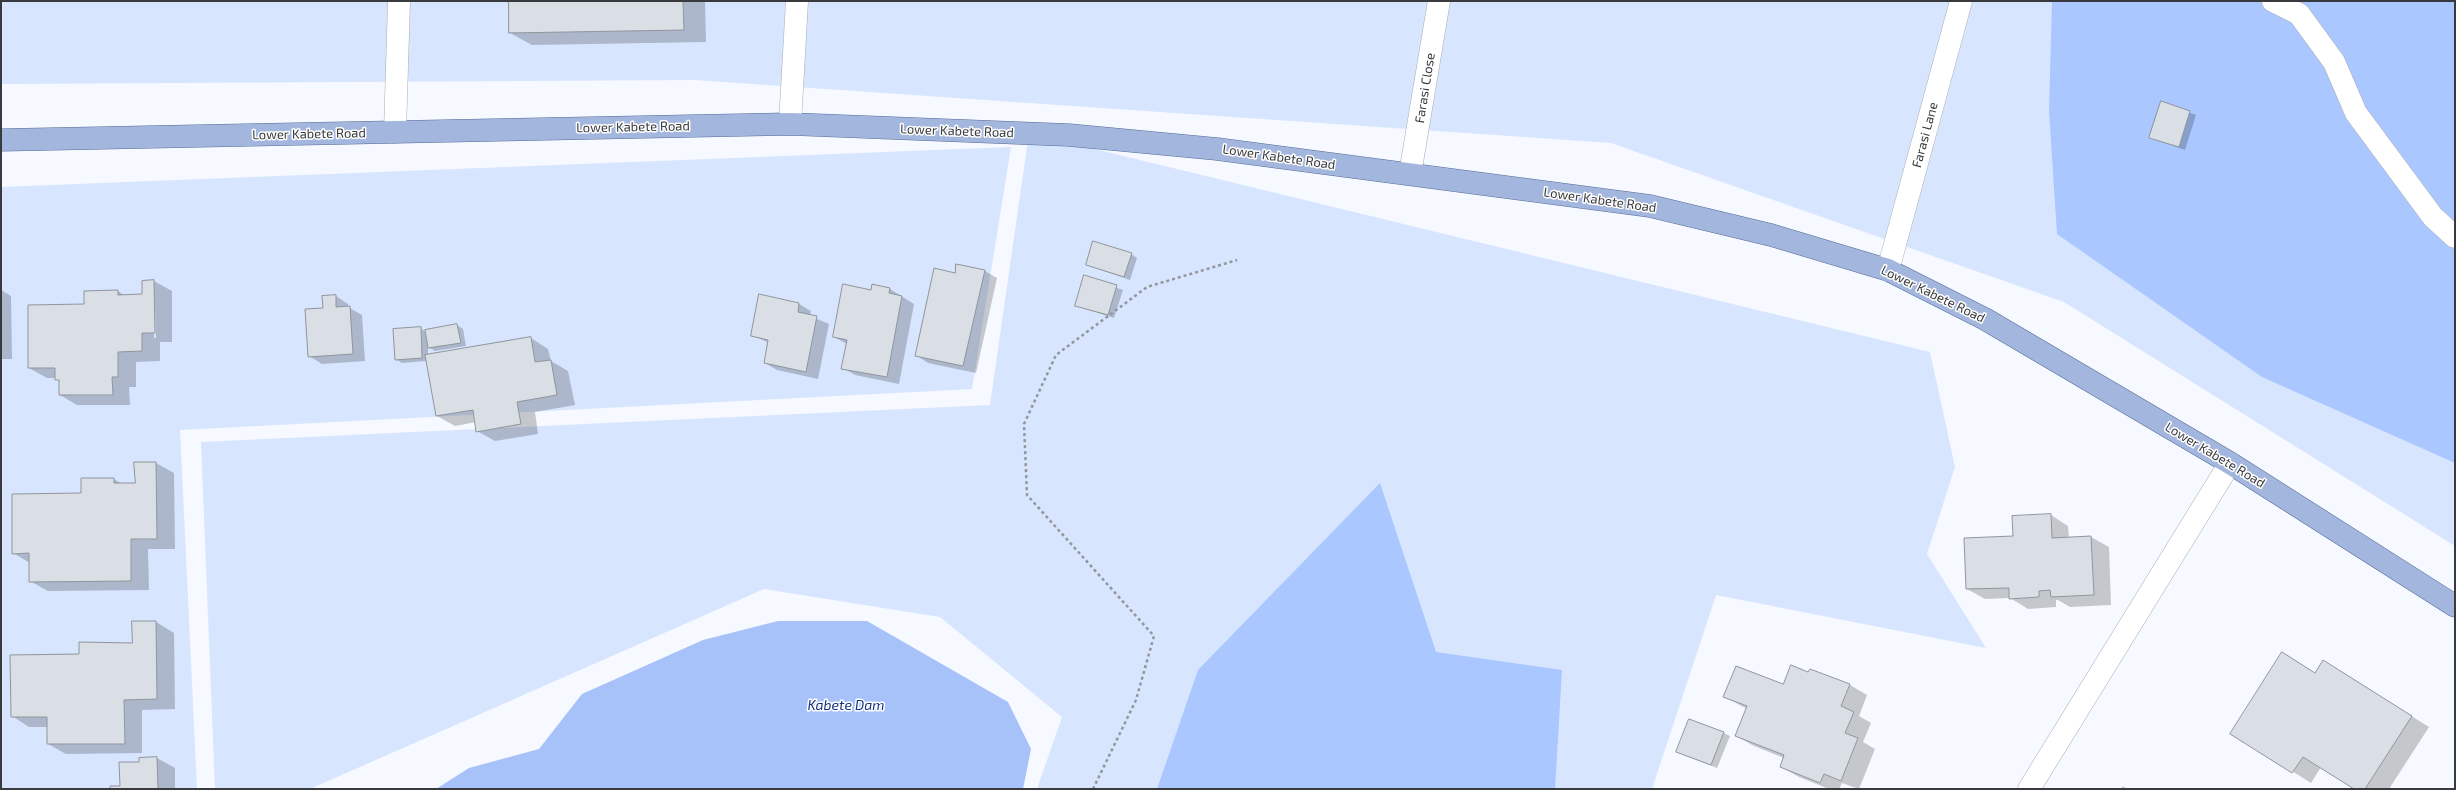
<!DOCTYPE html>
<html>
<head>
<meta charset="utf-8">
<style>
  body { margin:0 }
  #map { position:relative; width:2456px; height:790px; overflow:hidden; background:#f6f9ff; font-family:"Exo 2",sans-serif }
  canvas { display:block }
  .frame { position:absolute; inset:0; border:2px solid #393a3d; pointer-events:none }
</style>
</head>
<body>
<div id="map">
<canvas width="2456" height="790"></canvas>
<div class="frame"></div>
</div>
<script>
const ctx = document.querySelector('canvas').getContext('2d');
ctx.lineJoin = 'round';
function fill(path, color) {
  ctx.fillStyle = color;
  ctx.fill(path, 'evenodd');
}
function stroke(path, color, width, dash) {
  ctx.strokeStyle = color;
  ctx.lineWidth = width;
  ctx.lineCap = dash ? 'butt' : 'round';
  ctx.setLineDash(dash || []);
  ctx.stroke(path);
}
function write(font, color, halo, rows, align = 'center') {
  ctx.font = font + ' "Exo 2",sans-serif';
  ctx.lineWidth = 3;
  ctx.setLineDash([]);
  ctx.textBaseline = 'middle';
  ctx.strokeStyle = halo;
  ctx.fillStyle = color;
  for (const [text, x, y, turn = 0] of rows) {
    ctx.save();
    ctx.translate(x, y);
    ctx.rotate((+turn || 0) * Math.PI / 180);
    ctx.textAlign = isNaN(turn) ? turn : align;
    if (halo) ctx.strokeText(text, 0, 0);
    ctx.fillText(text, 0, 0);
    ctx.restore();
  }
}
fill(new Path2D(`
  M1,1H2455V546L2064,302L1611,143L695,80L1,84Z
  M1029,133L1930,352L1955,467L1927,554L1986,648L1716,595L1652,789H1037L1062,717L940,617L764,589L310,789H215L201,442L990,405Z
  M1011,147L972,389L180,430L197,789H1V187Z`), '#d7e5ff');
fill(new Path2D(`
  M2052,1H2455V463L2262,377L2057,234L2049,111Z
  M1380,483L1436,652L1562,670L1555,789H1157L1198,670Z`), '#abc7ff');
fill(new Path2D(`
  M778,621H867L1008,702L1031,749L1023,789H436L469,768L539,749L582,694L703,640Z`), '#a7c2f9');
fill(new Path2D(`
  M510,1H705L706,42L532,45L510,33Z
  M2161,102L2196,115L2185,150L2150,138Z
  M1131,254L1137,258L1130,280L1087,265Z
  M985,271L997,278L976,373L928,363L916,355L955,274Z
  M1085,276L1123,290L1114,318L1076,306Z
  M154,281L172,291V342H160V361L136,362V387H129L130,405H77L60,395V382L56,378H47L29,368L85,305L118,291L125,296L143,295ZM153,304H155L156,338H154Z
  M890,289L914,304L899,384L855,375L843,368L847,344L834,337L872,291Z
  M1,290L11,296L12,359H1Z
  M760,295L799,304L811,311L810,316L829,324L818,379L777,370L765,363L769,343L752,335Z
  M336,296L348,304V307L362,315L365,361L322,364L309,356L325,309Z
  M457,325L463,329L466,346L435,351L428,347V356L531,338L548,349L551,361L568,371L575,405L535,412L538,434L495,441L477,431L476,422L455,426L437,416L427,361L402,363L396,359L420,328L425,331Z
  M135,463H156L174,473L175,549H148L149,590L48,591L30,581V563L13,553L114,479L122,484H136Z
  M2051,515L2068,526L2069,538L2091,537L2109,547L2111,605L2070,607L2058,600H2056V607L2028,609L2010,598L1985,599L1967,589L2014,537Z
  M133,622H156L174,633L175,709L142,710V753L66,754L48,744V727H29L12,716L80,655L133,645Z
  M2324,661L2429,727L2389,789H2356L2321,767L2311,783L2231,733L2315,674Z
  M1809,673L1850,685L1867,695L1859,716L1871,723L1863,742L1875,749L1859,789L1842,783L1839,789H1829L1799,777L1781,767L1784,758L1754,746L1736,736L1747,709L1725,697L1784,686Z
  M1724,733L1730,736L1717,768L1684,755Z
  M157,758L175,768V789H111L121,787Z
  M2123,786L2127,789H2121Z`), '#0003');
const building = new Path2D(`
  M509,1H683L684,30L509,33Z
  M2161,101L2190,111L2179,147L2149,138Z
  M1093,241L1132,253L1124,277L1086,265Z
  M956,264L985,270L963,366L915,356L934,268L955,273Z
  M1084,275L1117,285L1108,315L1075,306Z
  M154,280L155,333H142V351L118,352V377H112L113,395H59V380H55V368H28V305L84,304V291L118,290V295L142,294V281Z
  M843,284L871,290L872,284L890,288L889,293L902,296L887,377L841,369L847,340L833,337Z
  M759,294L799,303L798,312L817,316L806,372L764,363L768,340L751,336Z
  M336,295V307L350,306L353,354L308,357L305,309L323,308L322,296Z
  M457,324L461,343L428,348L425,330Z
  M421,327L422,358L395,360L393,329Z
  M531,337L535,362L551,360L557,395L517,402L521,424L476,432L473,410L436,416L425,355Z
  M134,462H156L157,539H131V581L29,582V553L12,554V494L81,493V478H114V483H135Z
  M2051,514L2052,538L2091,536L2094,595L2051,597L2050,590L2039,591V597L2009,599V588L1966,589L1964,538L2013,536L2012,516Z
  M132,621H156L157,699L124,700L125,744H47V717H11L10,655L79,654V642L132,643Z
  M2282,652L2315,673L2323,660L2412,716L2365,789H2354L2303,757L2292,773L2230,734Z
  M1791,665L1808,672L1810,669L1850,684L1841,706L1854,712L1845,733L1858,738L1841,781L1824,774L1820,783L1780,767L1784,755L1735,736L1747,706L1723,697L1736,666L1783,684Z
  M1689,719L1724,732L1711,765L1676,752Z
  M157,757L158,789H110V786H120L119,762H139V758Z`);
fill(building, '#dadee5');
stroke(building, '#91959c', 1);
const minor = new Path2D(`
  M2273,1L2299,14L2334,62L2356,113L2433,217L2455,237
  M790,124L797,1
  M395,132L399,1
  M1410,174L1439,1
  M1888,270L1961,1
  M2029,789L2230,463`);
const major = new Path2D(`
  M1,140L790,124L1069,135L1217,149L1650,206L1771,235L1888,270L1985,319L2230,463L2455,606`);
stroke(minor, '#a9adb4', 23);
stroke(major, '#566b97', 23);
stroke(new Path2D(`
  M1093,789L1136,700L1154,636L1027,495L1024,424L1056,355L1147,287L1237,260`), '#94969b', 2.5, [3, 3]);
stroke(minor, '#fff', 22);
stroke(major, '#a3b6dd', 22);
write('13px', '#393a3d', '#fff', [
  ["Farasi Close",1425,88,-81],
  ["Lower Kabete Road",633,127,-1],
  ["Lower Kabete Road",957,131,2],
  ["Lower Kabete Road",309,134,-1],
  ["Farasi Lane",1925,135,-75],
  ["Lower Kabete Road",1279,157,8],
  ["Lower Kabete Road",1600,200,8],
  ["Lower Kabete Road",1933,294,26],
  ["Lower Kabete Road",2215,455,31]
]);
write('italic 14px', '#12327e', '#fff', [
  ["Kabete Dam",846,705]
]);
</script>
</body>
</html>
